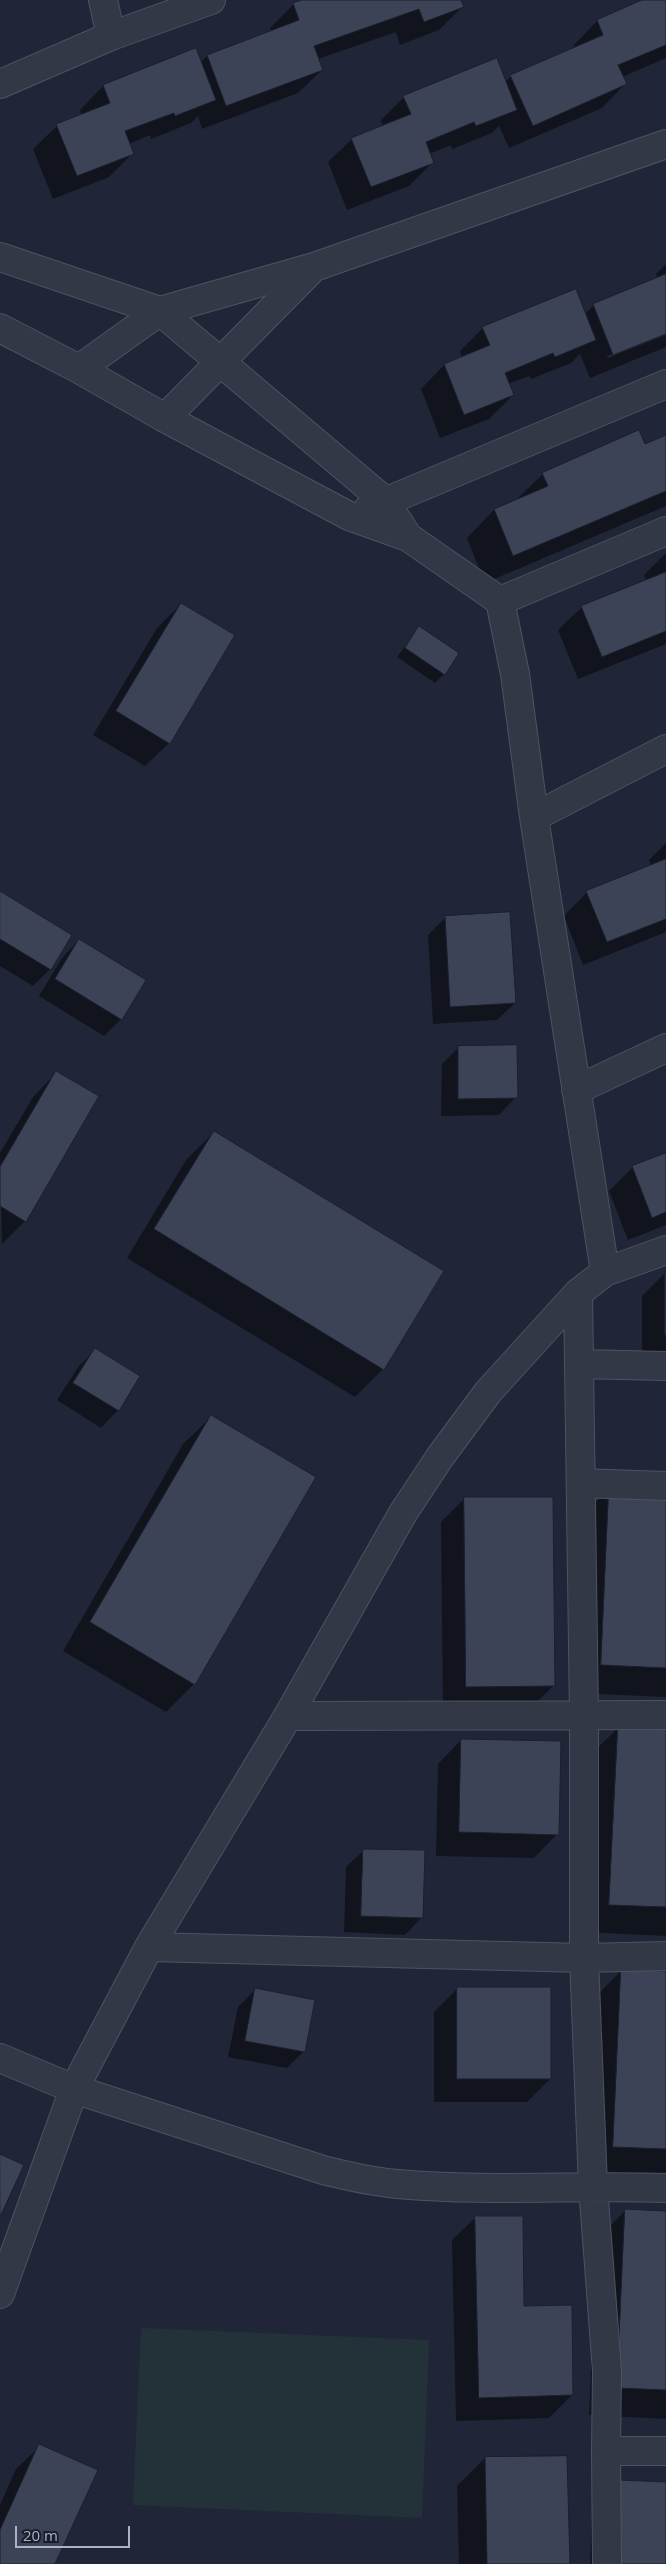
<!DOCTYPE html>
<html>
<head>
<meta charset="utf-8">
<style>
  body { margin:0 }
  #map { position:relative; width:666px; height:2564px; overflow:hidden; background:#202637; font-family:"Open Sans",sans-serif }
  canvas { display:block }
  .scale { position:absolute; left:15px; top:2526px; width:115px; height:22px; box-sizing:border-box; border:2px solid #adb2c4; border-top:0; padding-left:6px; font-size:15px; line-height:18px; white-space:nowrap; color:#adb2c4; -webkit-text-stroke:4px #191e2c; paint-order:stroke }
</style>
</head>
<body>
<div id="map">
<canvas width="666" height="2564"></canvas>
<div class="scale">20 m</div>
</div>
<script>
const ctx = document.querySelector('canvas').getContext('2d');
ctx.lineJoin = 'round';
function fill(path, color) {
  ctx.fillStyle = color;
  ctx.fill(path, 'evenodd');
}
function stroke(path, color, width, dash) {
  ctx.strokeStyle = color;
  ctx.lineWidth = width;
  ctx.lineCap = dash ? 'butt' : 'round';
  ctx.setLineDash(dash || []);
  ctx.stroke(path);
}
fill(new Path2D(`
  M141,2328L429,2340L422,2518L133,2505Z`), '#223238');
fill(new Path2D(`
  M305,0H460L462,7L439,30L400,45L396,32L318,59L322,70L298,93L202,129L198,116L191,123L151,139L150,135L129,144L132,154L109,177L53,199L33,149L57,126L82,116L80,110L103,86L195,50L200,63L207,56L272,32L270,28L294,4Z
  M645,0H666V58L622,77L625,84L602,108L509,148L499,126L492,133L452,149L451,145L429,154L433,162L409,186L347,210L328,162L352,139L383,126L381,120L404,97L505,82L511,76L575,48L574,45L597,21Z
  M666,264V332L607,356L608,358L666,335V347L590,378L580,354L571,363L531,379L529,376L508,384L513,395L489,419L440,438L421,389L444,365L462,358L460,351L483,328L585,314L594,305L658,279L656,274Z
  M666,436V506L485,583L467,538L494,510L515,501L543,474L644,445Z
  M666,553V644L578,679L558,630L582,607L646,581L644,575Z
  M181,604L169,743L145,766L93,735L157,628Z
  M419,628L444,674L435,683L397,657Z
  M666,843V932L583,965L564,916L587,892L651,866L649,860Z
  M0,892L50,969L33,986L0,966Z
  M445,918L515,1003L497,1020L433,1024L428,935Z
  M79,940L121,1019L104,1036L39,996L62,958Z
  M459,1047L516,1097L499,1115L441,1116L442,1064Z
  M56,1073L25,1221L2,1244L0,1153L33,1097Z
  M214,1132L383,1369L355,1397L127,1258L186,1160Z
  M666,1154V1225L628,1240L609,1191L633,1167Z
  M666,1272V1358H642V1296Z
  M96,1349L138,1376L118,1410L101,1428L57,1400L79,1366Z
  M211,1417L194,1684L166,1712L63,1651L183,1444Z
  M610,1488L666,1491V1697L574,1693L582,1516Z
  M464,1499L554,1685L530,1709L443,1710L441,1522Z
  M618,1728L666,1730V1936L582,1932L590,1755Z
  M461,1740L557,1834L534,1858L436,1856L438,1764Z
  M364,1850L422,1917L405,1935L344,1932L346,1867Z
  M622,1970L666,1972V2178L586,2174L594,1998Z
  M458,1988L550,2079L527,2102H434V2012Z
  M255,1990L304,2051L287,2068L228,2057L238,2007Z
  M625,2211L666,2213V2419L589,2415L597,2239Z
  M476,2217L522,2307L572,2395L549,2418L456,2421L452,2240Z
  M40,2446L54,2564H0V2505L16,2469Z
  M485,2458L568,2564H459L457,2486Z
  M620,2481L666,2483V2564H590L592,2509Z`), '#0007');
const building = new Path2D(`
  M302,0H461L464,7L424,22L419,9L314,46L323,70L226,106L207,55L299,20L293,3Z
  M642,0H666V45L618,65L627,84L533,126L510,75L603,35L597,20Z
  M196,48L216,100L175,116L174,113L125,131L134,154L77,176L56,124L110,103L103,85Z
  M497,58L517,110L476,126L474,122L426,142L434,163L371,187L351,138L411,114L403,96Z
  M666,274V334L613,355L593,304Z
  M576,289L596,340L555,357L553,353L505,373L514,395L464,415L444,364L490,345L482,327Z
  M639,430L645,444L666,435V491L513,556L494,509L548,486L542,473Z
  M666,572V631L602,657L581,606Z
  M181,603L235,635L170,744L116,711Z
  M419,626L459,653L445,675L405,648Z
  M666,859V919L607,942L586,891Z
  M0,891L72,935L51,970L0,939Z
  M510,912L516,1003L450,1007L445,916Z
  M79,939L146,980L122,1020L55,979Z
  M517,1045L518,1098L458,1099V1046Z
  M56,1071L99,1096L26,1222L0,1206V1167Z
  M214,1131L444,1271L384,1370L154,1229Z
  M666,1153V1212L652,1218L632,1166Z
  M665,1271H666V1335H665Z
  M95,1348L140,1376L119,1411L73,1383Z
  M211,1415L316,1477L195,1685L90,1622Z
  M609,1487L666,1490V1668L601,1665Z
  M464,1497H553L555,1686L466,1687Z
  M618,1726L666,1728V1907L609,1905Z
  M461,1739L561,1741L559,1835L459,1832Z
  M363,1849L425,1850L423,1918L361,1916Z
  M621,1969L666,1971V2149L613,2147Z
  M457,1987H551V2079H457Z
  M255,1988L315,2000L305,2052L245,2041Z
  M0,2154L24,2165L0,2217Z
  M625,2209L666,2211V2390L617,2388Z
  M475,2216H523L524,2306L572,2305L573,2395L479,2398Z
  M39,2444L98,2470L55,2564H0V2530Z
  M567,2456L570,2564H487L485,2457Z
  M620,2480L666,2482V2564H616Z`);
fill(building, '#3c4357');
stroke(building, '#1b202e', 1);
const minor = new Path2D(`
  M103,0L111,36
  M0,84L111,36L211,0
  M0,257L160,311L385,501L408,537
  M0,328L79,369L165,418L349,516L408,537L500,601L515,674L534,817L605,1272
  M79,369L160,311L314,267L666,144
  M165,418L313,268
  M368,509L666,384
  M500,601L666,531
  M534,817L666,749
  M576,1090L666,1048
  M578,1293L584,1717V1958L593,2186L607,2371L606,2451H666
  M580,1364L666,1366
  M581,1483L666,1486
  M288,1716L666,1715
  M149,1947L584,1958L666,1956
  M0,2058L74,2089L323,2170C347,2176 373,2182 398,2184C487,2192 577,2185 666,2188
  M0,2294L74,2089L149,1947L288,1716L403,1513L440,1457L488,1392L578,1293L605,1272L666,1250
  M606,2451L607,2564`);
stroke(minor, '#4e5362', 30);
stroke(minor, '#333847', 28);
</script>
</body>
</html>
